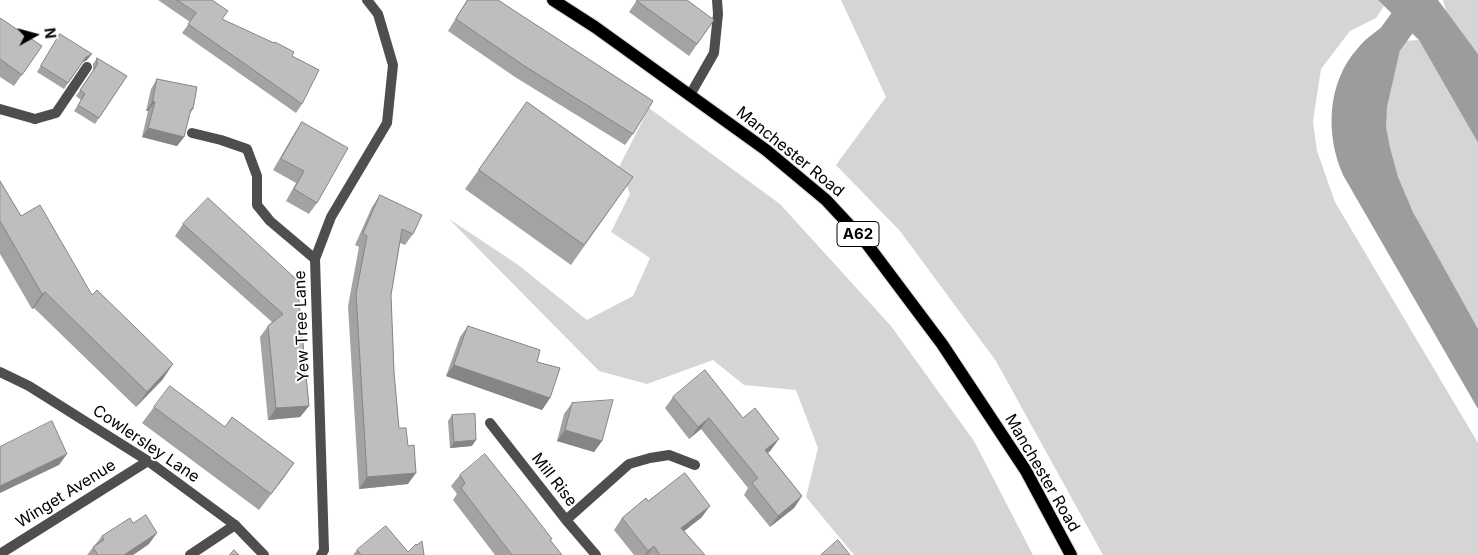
<!DOCTYPE html>
<html>
<head>
<meta charset="utf-8">
<style>
  body { margin:0 }
  #map { position:relative; width:1478px; height:555px; overflow:hidden; background:#fff; font-family:Inter,sans-serif }
  canvas { display:block }
  .north { position:absolute; left:10px; top:10px; width:50px; height:50px; -webkit-text-stroke:4px #fff; paint-order:stroke; rotate:83deg; font-size:14px; font-weight:700; line-height:20px; text-align:center; color:#000 }
  .north::after { content:''; display:block; margin:auto; width:18px; height:22px; background:#000; clip-path:polygon(50% 0,100% 100%,50% 72%,0 100%) }
</style>
</head>
<body>
<div id="map">
<canvas width="1478" height="555"></canvas>
<div class="north">N</div>
</div>
<script>
const ctx = document.querySelector('canvas').getContext('2d');
ctx.lineJoin = 'round';
function fill(path, color) {
  ctx.fillStyle = color;
  ctx.fill(path, 'evenodd');
}
function stroke(path, color, width, dash) {
  ctx.strokeStyle = color;
  ctx.lineWidth = width;
  ctx.lineCap = dash ? 'butt' : 'round';
  ctx.setLineDash(dash || []);
  ctx.stroke(path);
}
function write(font, color, halo, rows, align = 'center') {
  ctx.font = font + ' Inter,sans-serif';
  ctx.lineWidth = 4;
  ctx.setLineDash([]);
  ctx.textBaseline = 'middle';
  ctx.strokeStyle = halo;
  ctx.fillStyle = color;
  for (const [text, x, y, turn = 0] of rows) {
    ctx.save();
    ctx.translate(x, y);
    ctx.rotate((+turn || 0) * Math.PI / 180);
    ctx.textAlign = isNaN(turn) ? turn : align;
    if (halo) ctx.strokeText(text, 0, 0);
    ctx.fillText(text, 0, 0);
    ctx.restore();
  }
}
fill(new Path2D(`
  M841,0H1378L1384,6L1376,18L1350,31L1321,69L1313,121L1317,151L1335,202L1478,443V555H1103L996,361L900,231L836,165L886,97Z
  M1443,0H1478V54L1447,14Z
  M1419,40L1478,143V329C1463,304 1449,278 1435,252C1414,214 1390,173 1386,128C1384,101 1395,67 1402,41Z
  M649,108L780,204L891,326L974,441L1033,555H854L806,497L818,448L796,390L744,385L713,360L647,384L599,371L449,219L517,264L587,320L633,296L650,258L611,232L630,194L619,167Z`), '#d5d5d5');
fill(new Path2D(`
  M1378,0H1438L1478,54V143L1419,40Z
  M1384,25L1396,31L1402,41L1387,107L1386,127L1390,148L1398,177L1413,212L1478,329V409L1343,175C1325,134 1327,82 1358,48C1365,39 1376,32 1384,25Z`), '#9c9c9c');
stroke(new Path2D(`
  M1373,63L1419,0`), '#9c9c9c', 29);
const primary = new Path2D(`
  M553,0L595,27L766,150L826,200L867,244L942,344L1026,471L1071,555`);
stroke(primary, '#dbdbdb', 14);
stroke(new Path2D(`
  M690,95L714,53L718,14L717,0
  M35,119L56,113L87,67
  M190,555L235,525`), '#4e4e4e', 10);
stroke(new Path2D(`
  M0,109L35,119
  M192,133L221,140L247,149L257,176V205L270,221L315,259
  M490,423L566,520L596,555
  M566,520L629,464L650,458L669,455L695,465
  M0,554L148,461
  M321,555L324,550L315,259L331,217L387,123L393,65L378,14L367,0`), '#4e4e4e', 10);
stroke(new Path2D(`
  M0,372L29,386L148,461L235,525L264,555`), '#4e4e4e', 10);
stroke(primary, '#000', 12);
fill(new Path2D(`
  M158,0H212L222,19L302,104L296,113L182,33L190,22Z
  M467,0H498L633,134L625,145L515,77L448,31Z
  M637,0L714,20L689,56L629,12Z
  M0,18L42,46L14,86L0,77Z
  M60,34L87,60L82,63L64,89L37,72Z
  M97,58L127,76L95,124L74,111L81,100L76,96L93,71V64Z
  M157,79L193,109L189,115L184,137L177,146L142,137L148,111H146L151,89Z
  M527,102L633,177L571,265L465,189Z
  M302,122L317,203L309,214L286,201L296,183L273,170L294,134Z
  M0,181L21,216L92,295L163,379L136,407L34,308L32,309L0,254Z
  M380,195L413,234L405,245L400,243L391,295L394,372L399,428L408,484L359,489L348,306L359,247L355,245L372,207Z
  M183,224L297,280L309,406L300,417L268,420L260,337L268,326L272,322L175,236Z
  M468,326L537,362L550,398L542,410L446,376L460,337Z
  M673,397L743,418L771,450L768,453L802,496L794,508L770,527L744,495L748,488L701,429L689,439L665,408Z
  M572,403L602,441L594,452L557,441L564,414Z
  M154,407L225,427L294,463L259,510L142,423Z
  M452,415L472,446L450,448L448,421Z
  M460,475L551,541L562,555H495L453,500L457,494L451,486Z
  M648,501L702,517L684,531L705,555H634L614,530L622,518Z
  M133,523L149,544L133,555H87L102,536Z
  M357,550L408,552L423,554L424,555H353Z`), '#a3a3a3');
fill(new Path2D(`
  M92,54L87,60L81,63L86,57Z
  M153,101L155,102L148,111H146Z
  M148,128L184,137L177,146L142,137Z
  M45,292L34,308L32,309L42,294Z
  M173,364L163,379L136,407L147,392Z
  M454,365L550,398L542,410L446,376Z
  M309,406L300,417L268,420L276,408Z
  M709,418L701,429L689,439L698,427Z
  M565,430L602,441L594,452L557,441Z
  M779,439L771,450L757,461L765,450Z
  M476,440L472,446L450,448L454,442Z
  M67,454L59,465L0,493V486Z
  M294,463L283,479L259,510L271,494Z
  M416,473L408,484L359,489L367,477Z
  M802,496L794,508L770,527L778,516Z
  M710,506L702,517L673,540L681,528Z
  M157,533L149,544L133,555H124Z
  M654,546L647,555H645L648,551Z`), '#858585');
const building = new Path2D(`
  M177,0H212L228,11L222,19L274,43L275,42L294,52L292,56L319,70L302,104L188,24L196,13Z
  M468,0H498L653,101L633,134L523,65L456,19Z
  M637,0H687L714,20L697,44L637,1Z
  M0,18L42,46L22,75L0,59Z
  M60,34L92,54L86,57L68,83L41,66Z
  M97,58L127,76L99,118L78,105L85,94L80,90L97,65Z
  M157,79L197,87L193,109H191L184,137L148,128L155,102L153,101Z
  M527,102L633,177L584,245L479,170Z
  M302,122L348,148L317,203L294,189L304,171L281,159Z
  M0,181L21,216L40,205L92,295L97,290L173,364L147,392L45,292L42,294L0,221Z
  M380,195L422,215L413,234L402,229L391,295L394,372L399,428H406L408,446L414,445L416,473L367,477L356,294L367,236L363,234Z
  M208,198L297,280L309,406L276,408L268,326L283,314L183,224Z
  M468,326L540,350L537,362L560,368L550,398L454,365Z
  M705,370L743,418L755,408L779,439L765,450L802,496L778,516L752,483L758,478L709,418L698,427L673,397Z
  M170,386L225,427L232,417L294,463L271,494L154,407Z
  M613,400L602,441L565,430L572,403Z
  M475,414L476,440L454,442L452,415Z
  M52,421L67,454L0,486V447Z
  M485,454L529,509L552,539L550,540L562,555H512L461,488L465,483L460,475Z
  M685,473L710,506L681,528L705,555H660L654,546L648,551L622,518L646,498L648,501Z
  M146,515L157,533L124,555H98L93,547L104,540L102,536L130,518L133,523Z
  M386,526L408,552L416,544L417,545L422,541L424,555H361L357,550Z
  M838,540L850,555H821Z
  M234,550L239,555H230Z`);
fill(building, '#bebebe');
stroke(building, '#858585', 1);
for (const [x, y, w] of [
  [858,234,42]
]) {
  const box = new Path2D();
  box.roundRect(x - w / 2, y - 12.5, w, 25, 4);
  ctx.fillStyle = '#fff';
  ctx.fill(box);
  stroke(box, '#000', 1);
}
write('bold 15px', '#000', null, [
  ["A62",858,234]
]);
write('16px', '#000', '#fff', [
  ["Manchester Road",790,152,39],
  ["Yew Tree Lane",302,326,-92],
  ["Cowlersley Lane",146,444,34],
  ["Manchester Road",1042,473,60],
  ["Mill Rise",554,480,52],
  ["Winget Avenue",66,494,-32]
]);
</script>
</body>
</html>
